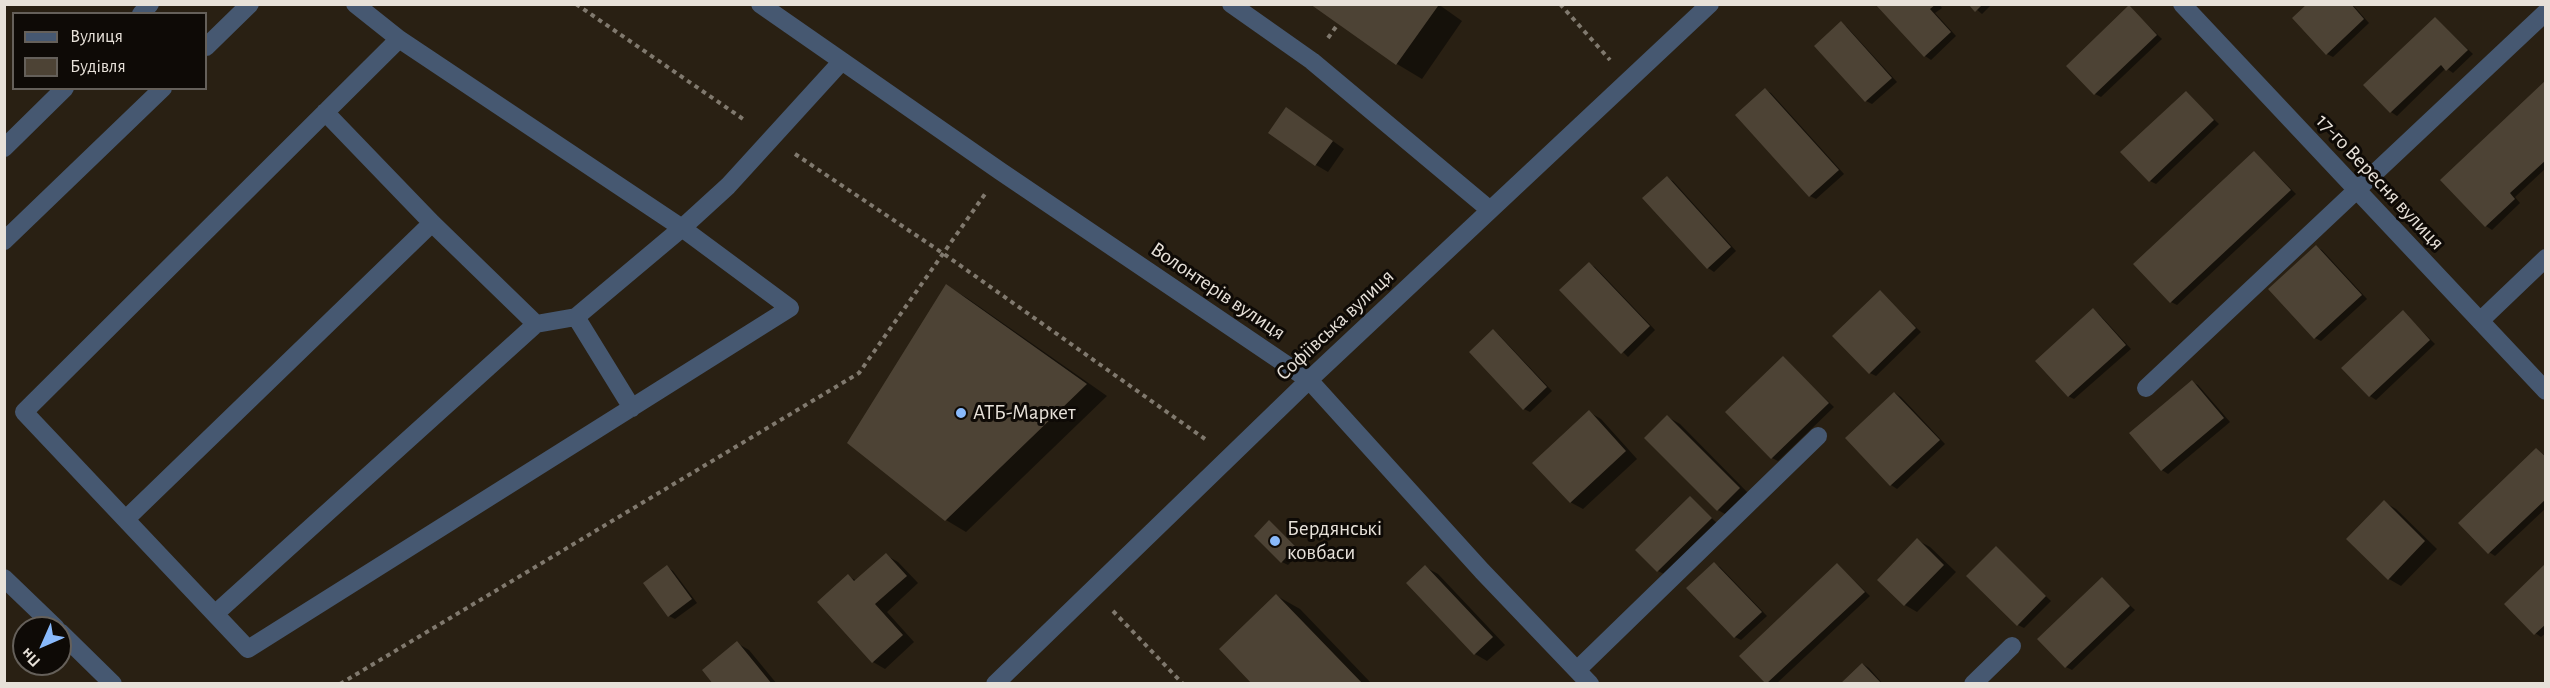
<!DOCTYPE html>
<html>
<head>
<meta charset="utf-8">
<style>
  body { margin:0 }
  #map { position:relative; width:2550px; height:688px; overflow:hidden; background:#292013; font-family:"Alegreya Sans",sans-serif }
  canvas { display:block }
  .frame { position:absolute; inset:0; border:6px solid #e7e1d9; pointer-events:none }
  .legend { position:absolute; left:12px; top:12px; width:195px; height:78px; box-sizing:border-box; background:#0e0a06; border:2px solid #65605a; margin:0; padding:8px 10px; list-style:none; font-size:18px; color:#e7e1d9 }
  .legend li { display:flex; align-items:center; gap:12px; height:30px }
  .legend b { width:30px; border:2px solid #65605a }
  .north { position:absolute; left:12px; top:616px; width:60px; height:60px; box-sizing:border-box; background:#0e0a06; border:2px solid #65605a; border-radius:50%; rotate:225deg; font-size:16px; font-weight:700; line-height:24px; text-align:center; color:#e7e1d9 }
  .north::after { content:''; display:block; margin:auto; width:21px; height:27px; background:#89bafc; clip-path:polygon(50% 0,100% 100%,50% 72%,0 100%) }
</style>
</head>
<body>
<div id="map">
<canvas width="2550" height="688"></canvas>
<div class="frame"></div>
<ul class="legend">
<li><b style="height:8px;background:#465871"></b>Вулиця</li>
<li><b style="height:16px;background:#4d4335"></b>Будівля</li>
</ul>
<div class="north">Пн</div>
</div>
<script>
const ctx = document.querySelector('canvas').getContext('2d');
ctx.lineJoin = 'round';
function fill(path, color) {
  ctx.fillStyle = color;
  ctx.fill(path, 'evenodd');
}
function stroke(path, color, width, dash) {
  ctx.strokeStyle = color;
  ctx.lineWidth = width;
  ctx.lineCap = dash ? 'butt' : 'round';
  ctx.setLineDash(dash || []);
  ctx.stroke(path);
}
function write(font, color, halo, rows, align = 'center') {
  ctx.font = font + ' "Alegreya Sans",sans-serif';
  ctx.lineWidth = 6;
  ctx.setLineDash([]);
  ctx.textBaseline = 'middle';
  ctx.strokeStyle = halo;
  ctx.fillStyle = color;
  for (const [text, x, y, turn = 0] of rows) {
    ctx.save();
    ctx.translate(x, y);
    ctx.rotate((+turn || 0) * Math.PI / 180);
    ctx.textAlign = isNaN(turn) ? turn : align;
    if (halo) ctx.strokeText(text, 0, 0);
    ctx.fillText(text, 0, 0);
    ctx.restore();
  }
}
fill(new Path2D(`
  M1312,4H1438L1462,21L1422,79L1397,64Z
  M1877,4H1939L1942,8L1935,13L1956,36L1931,60L1925,56Z
  M1970,4H1992L1982,14Z
  M2309,4H2352L2369,23L2333,57L2327,54Z
  M2129,7L2162,39L2101,97L2095,94Z
  M2435,18L2473,54L2453,73L2446,68L2397,116L2391,112Z
  M1841,23L1847,27L1897,82L1872,104L1866,101Z
  M2546,82V168L2515,197L2520,203L2492,230L2486,226Z
  M1765,90L1771,93L1844,174L1816,199L1810,196Z
  M2186,93L2219,124L2156,184L2150,181Z
  M1298,116L1344,149L1328,172L1316,165Z
  M2254,152L2296,194L2177,305L2171,302L2136,264Z
  M1667,178L1673,181L1736,251L1714,272L1708,268L1644,198Z
  M2316,247L2322,250L2367,299L2321,341L2315,338Z
  M1589,264L1595,267L1655,330L1628,357L1561,291Z
  M947,286L967,298L1107,396L966,532L946,520Z
  M1880,292L1921,332L1876,376L1870,373Z
  M2093,310L2099,314L2131,349L2074,399L2068,396Z
  M2403,312L2435,344L2376,400L2370,396Z
  M1493,331L1499,335L1552,391L1530,412L1524,409L1471,353Z
  M1783,358L1834,407L1778,461L1772,458Z
  M2192,382L2198,385L2230,422L2168,474L2162,470L2131,434Z
  M1895,393L1901,397L1945,444L1897,489L1891,485L1847,438Z
  M1589,412L1601,419L1637,459L1583,509L1570,502Z
  M1668,417L1680,424L1751,496L1730,517L1718,510Z
  M2537,450L2546,456V508L2495,556L2489,552Z
  M1690,498L1717,523L1664,574L1658,571Z
  M2384,502L2396,509L2437,549L2401,586L2389,579Z
  M1270,522L1301,551L1288,565L1282,562Z
  M1917,540L1930,547L1956,572L1917,612L1905,605Z
  M1996,548L2051,601L2024,628L2018,625Z
  M886,555L898,562L918,583L887,612L914,642L885,669L873,662L848,576L857,581Z
  M1714,564L1720,567L1767,616L1741,640L1735,637Z
  M1838,565L1870,596L1776,684L1768,683L1742,656Z
  M2546,565V633L2541,637L2535,633Z
  M667,567L673,571L697,603L675,619L669,616Z
  M1425,567L1438,574L1505,645L1487,661L1475,654L1408,583Z
  M2102,579L2135,610L2072,670L2066,667Z
  M1277,596L1300,609L1372,684H1254Z
  M737,643L749,650L777,684H715Z
  M1863,664L1869,668L1883,684H1842Z`), '#0007');
fill(new Path2D(`
  M1310,4H1436L1438,6L1396,65Z
  M1875,4H1936L1930,9L1951,32L1924,57Z
  M1968,4H1983L1975,12Z
  M2307,4H2351L2364,19L2326,55L2292,18Z
  M2129,5L2157,35L2094,95L2066,66Z
  M2435,17L2468,50L2446,71L2441,65L2390,113L2363,85Z
  M1841,21L1892,78L1865,102L1814,46Z
  M2546,80V160L2510,193L2515,199L2485,227L2440,180Z
  M1765,88L1839,170L1809,197L1735,115Z
  M2186,91L2214,120L2149,182L2120,152Z
  M1286,107L1333,141L1315,166L1268,133Z
  M2254,151L2291,190L2170,303L2133,264Z
  M1667,176L1731,247L1707,269L1642,198Z
  M2316,245L2362,295L2314,339L2268,289Z
  M1589,262L1650,326L1621,354L1559,290Z
  M946,284L1087,384L945,521L847,443Z
  M1880,290L1916,328L1869,374L1832,336Z
  M2093,308L2126,345L2068,397L2035,361Z
  M2403,310L2430,340L2369,397L2341,368Z
  M1493,329L1547,387L1523,410L1469,352Z
  M1783,356L1829,403L1771,459L1725,412Z
  M2192,380L2224,418L2161,471L2129,433Z
  M1894,392L1940,440L1890,486L1845,438Z
  M1589,410L1626,451L1570,503L1532,463Z
  M1667,415L1740,488L1717,511L1644,438Z
  M2536,448L2546,457V499L2488,554L2458,523Z
  M1690,496L1712,518L1657,572L1635,550Z
  M2384,500L2425,541L2388,580L2346,539Z
  M1269,520L1296,547L1281,563L1254,536Z
  M1917,538L1944,565L1904,606L1877,580Z
  M1996,546L2046,596L2017,626L1966,576Z
  M886,553L907,576L875,604L903,635L872,663L817,602L848,574L854,581Z
  M1714,562L1762,612L1734,638L1686,588Z
  M1837,563L1865,592L1766,684L1739,656Z
  M2546,563V624L2534,635L2504,604Z
  M667,565L692,599L668,617L643,583Z
  M1425,565L1493,637L1474,655L1406,583Z
  M2102,577L2130,606L2065,668L2037,639Z
  M1276,594L1363,684H1252L1219,649Z
  M737,641L772,684H713L702,670Z
  M1862,663L1882,684H1840Z`), '#4d4335');
stroke(new Path2D(`
  M576,4L746,121
  M1560,4L1610,60
  M1328,38L1338,24
  M795,154L944,254L1205,439
  M1113,611L1183,684
  M340,684L859,373L985,194
  M1252,684V683`), '#80796e', 4, [4.5, 4.5]);
stroke(new Path2D(`
  M355,4L399,39L682,228L790,308L248,649L24,412L399,39
  M760,4L1000,171L1309,380L1482,571L1590,684
  M1231,4L1312,61L1490,210
  M2182,4L2546,391
  M141,14L150,4
  M206,47L250,4
  M325,112L432,223L536,324
  M4,148L65,88
  M4,241L163,88
  M576,317L632,408
  M2480,321L2546,258
  M2146,388L2546,12
  M126,519L432,223
  M4,578L56,628
  M216,613L536,324L576,317L682,228L728,186L842,61
  M60,632L113,684
  M1577,670L1818,436
  M995,684L1309,380L1710,4
  M1973,684L2012,646`), '#465871', 18);
for (const [x, y, r, color] of [
  [961,413,6,"#89bafc"],
  [1275,541,6,"#89bafc"]
]) {
  const dot = new Path2D();
  dot.arc(x, y, r, 0, 2 * Math.PI);
  ctx.fillStyle = color;
  ctx.fill(dot);
  stroke(dot, '#0e0a06', 2);
}
write('21px', '#e7e1d9', '#0e0a06', [
  ["17-го Вересня вулиця",2380,182,47],
  ["Волонтерів вулиця",1218,291,34],
  ["Софіївська вулиця",1335,325,-43]
]);
write('21px', '#e7e1d9', '#0e0a06', [
  ["АТБ-Маркет",973,413],
  ["Бердянські",1287,529],
  ["ковбаси",1287,553]
], 'left');
</script>
</body>
</html>
